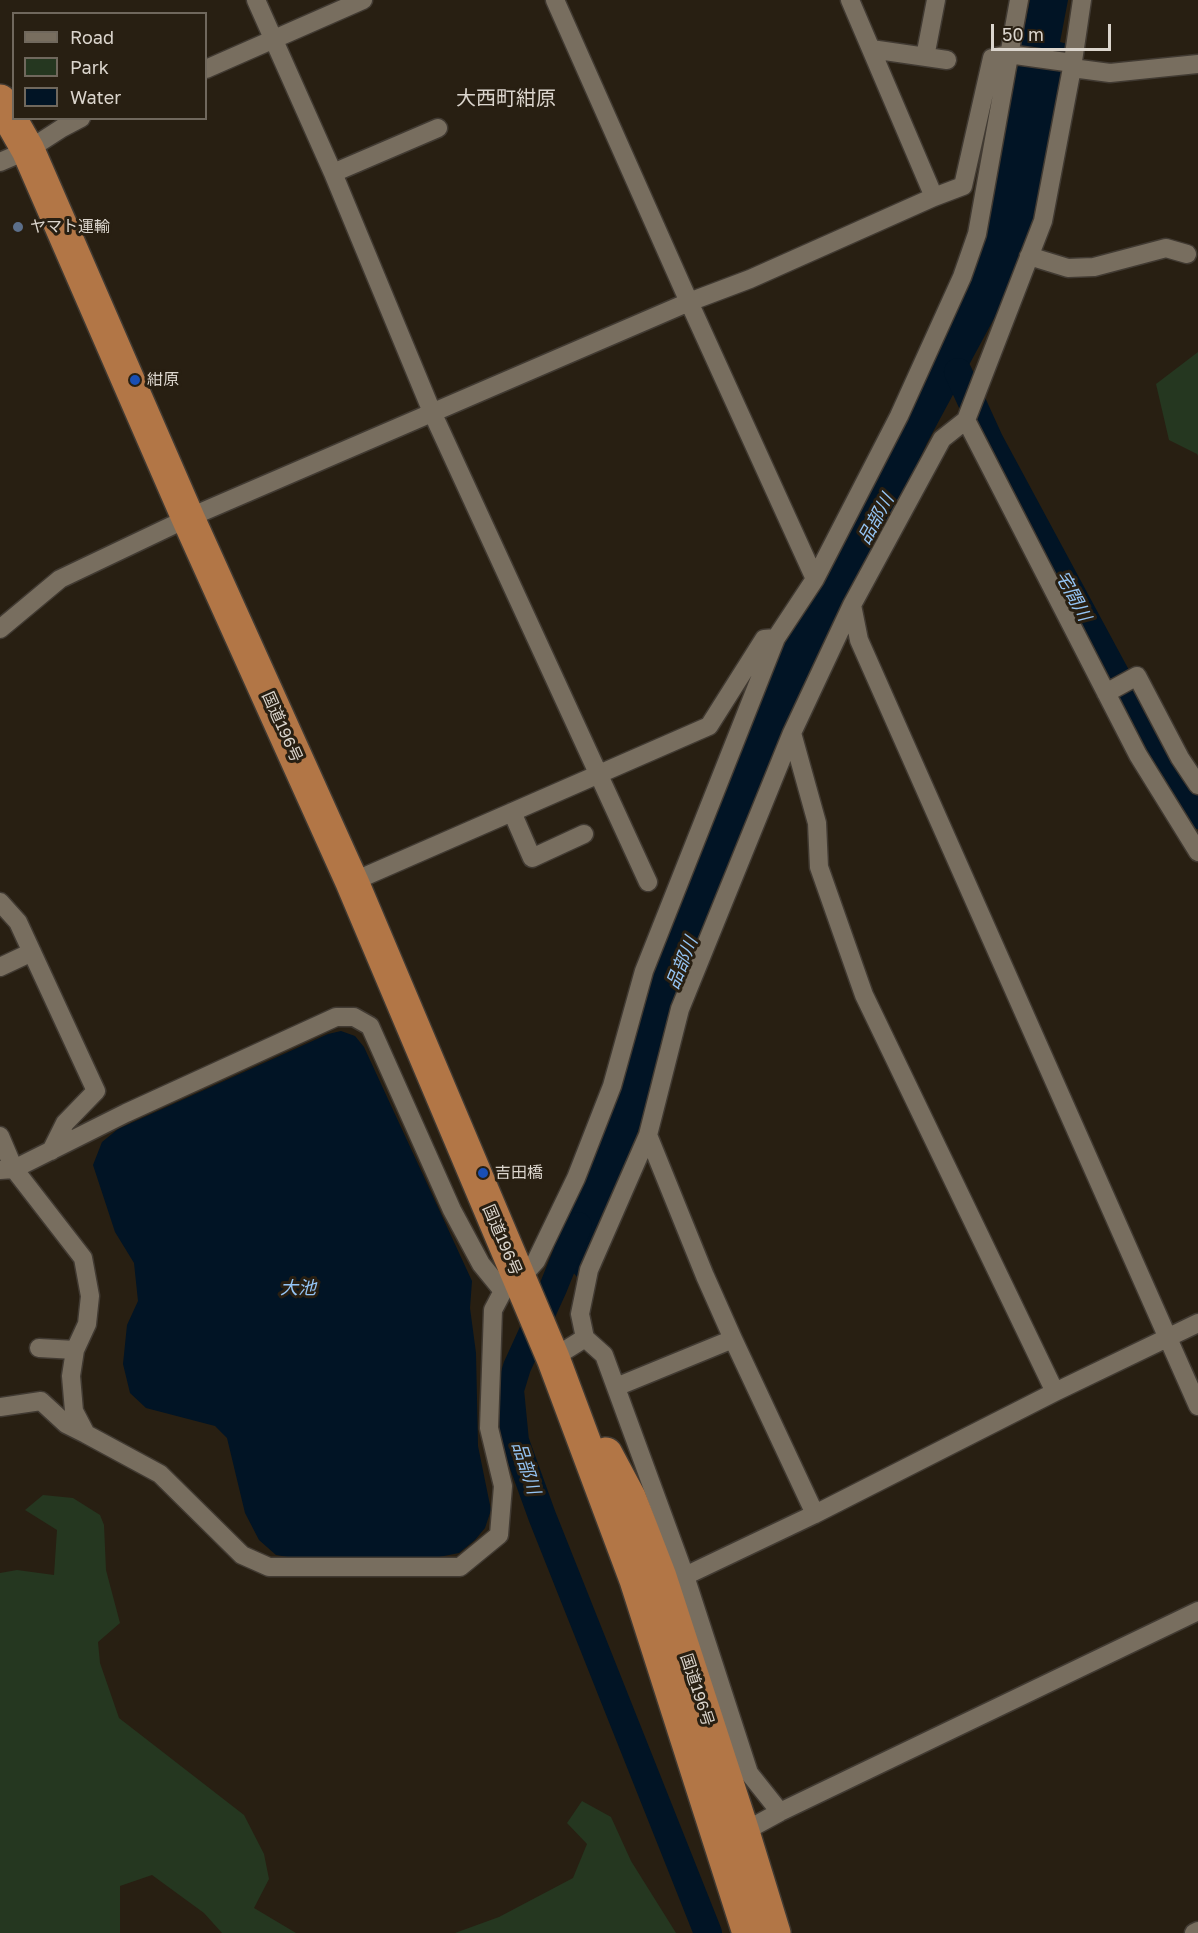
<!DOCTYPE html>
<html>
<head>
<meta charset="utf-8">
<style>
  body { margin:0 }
  #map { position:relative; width:1198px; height:1933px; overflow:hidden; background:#281f12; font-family:"Golos Text",sans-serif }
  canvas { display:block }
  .legend { position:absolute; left:12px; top:12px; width:195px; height:108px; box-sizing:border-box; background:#281f12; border:2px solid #70685d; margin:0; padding:8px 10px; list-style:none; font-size:18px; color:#dbd5cd }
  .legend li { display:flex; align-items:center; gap:12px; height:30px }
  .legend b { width:30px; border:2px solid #70685d }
  .scale { position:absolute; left:991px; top:24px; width:120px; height:27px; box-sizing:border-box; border:3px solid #dbd5cd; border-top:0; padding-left:8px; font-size:18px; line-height:21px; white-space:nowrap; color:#dbd5cd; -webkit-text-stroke:4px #281f12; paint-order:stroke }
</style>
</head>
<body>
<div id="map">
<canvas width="1198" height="1933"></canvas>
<ul class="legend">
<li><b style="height:8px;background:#786e5f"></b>Road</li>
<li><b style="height:16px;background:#253720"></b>Park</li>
<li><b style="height:16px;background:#011425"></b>Water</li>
</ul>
<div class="scale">50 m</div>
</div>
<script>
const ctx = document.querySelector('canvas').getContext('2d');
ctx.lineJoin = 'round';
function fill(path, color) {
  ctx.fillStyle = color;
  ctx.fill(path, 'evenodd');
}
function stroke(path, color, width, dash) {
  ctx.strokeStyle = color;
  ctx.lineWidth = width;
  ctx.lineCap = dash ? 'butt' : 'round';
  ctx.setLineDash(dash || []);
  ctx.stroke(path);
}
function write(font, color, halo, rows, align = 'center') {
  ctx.font = font + ' "Golos Text","Noto Sans JP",sans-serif';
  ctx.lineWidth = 6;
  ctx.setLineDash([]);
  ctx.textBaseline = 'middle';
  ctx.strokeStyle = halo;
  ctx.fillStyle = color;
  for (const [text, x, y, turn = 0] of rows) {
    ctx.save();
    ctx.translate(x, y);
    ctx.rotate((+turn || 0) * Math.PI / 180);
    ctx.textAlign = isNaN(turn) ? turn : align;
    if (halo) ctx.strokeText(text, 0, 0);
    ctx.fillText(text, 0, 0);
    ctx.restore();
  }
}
fill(new Path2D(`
  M1198,352V456L1197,454L1169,440L1156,384Z
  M43,1495L73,1498L100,1515L104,1525L106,1570L120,1623L98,1642L100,1663L119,1718L244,1815L264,1854L269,1879L254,1908L296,1933H222L204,1913L152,1875L120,1886V1933H0V1573L17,1570L54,1575L57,1530L25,1510Z
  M582,1801L611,1817L631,1861L676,1933H455L499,1917L573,1878L587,1844L567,1823Z`), '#253720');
fill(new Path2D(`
  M1030,0H1068L1060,42L1067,44L1063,78L1037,219L997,313L927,443L887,529L661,1061L629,1159L577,1277L552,1246L633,1024L751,714L794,624L928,357L1004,127Z
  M341,1031L355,1036L364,1047L472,1281L470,1308L476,1353L478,1446L491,1510L485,1528L475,1540L459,1553L439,1557L294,1558L276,1555L259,1540L245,1513L227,1438L215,1426L146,1408L130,1393L123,1364L127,1325L138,1301L134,1263L115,1232L93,1165L102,1142L118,1129L328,1034Z`), '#011425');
stroke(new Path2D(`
  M958,372L990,442L1141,722L1198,815
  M578,1226L553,1288L517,1367L510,1390L515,1441L542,1516L708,1933`), '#011425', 28);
const street = new Path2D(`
  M256,0L333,173L432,412L648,882
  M555,0L689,302L815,579
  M850,0L934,197
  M871,49L947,60
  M925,57L936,0
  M1072,68L1110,73L1198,64
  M206,69L363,0
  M0,162L28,150L62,128L81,118
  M333,173L438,128
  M1029,256L1068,268L1094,267L1166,248L1187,254
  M966,420L1138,755L1198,852
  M852,605L859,640L1198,1406
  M0,629L60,579L188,518L689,302L750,279L934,197L963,186L992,58L1008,54L1073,63
  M1106,693L1137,676L1180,758L1198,785
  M792,733L817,823L819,867L864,995L1055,1392
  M512,812L532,858L584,834
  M352,882L709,726L764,639L776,638
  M0,902L18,922L96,1091L65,1123L51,1151
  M0,967L32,952
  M648,1135L705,1276L733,1339L815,1514
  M0,1136L14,1169L83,1258L90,1296L87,1324L75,1350L71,1376L74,1411L86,1434L160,1474L242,1555L269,1567H460L499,1535L503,1486L489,1428L493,1310L503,1291L519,1280L536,1261L576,1178L612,1086L644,971L776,638L815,579L899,416L962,277L977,234L1019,0
  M0,1170L14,1169L126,1113L336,1017H354L370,1026L452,1210L481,1264L503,1291
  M585,1338L604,1355L685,1576L749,1773L780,1812
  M39,1348L75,1350
  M553,1358L585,1338L580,1314L589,1270L648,1135L680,1009L792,733L852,605L942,439L966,420L1043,221L1072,68L1082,0
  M616,1387L733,1339
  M0,1407L41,1401L66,1424L88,1435
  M685,1576L815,1514L1055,1392L1198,1323
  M736,1836L780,1812L1198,1611
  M1194,1933L1198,1931`);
const highway = new Path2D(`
  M0,101L28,150L188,518L352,882L553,1358L636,1580L749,1933
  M606,1454L629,1497L660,1577L743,1832L774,1933`);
stroke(street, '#413a32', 21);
stroke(highway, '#413a32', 36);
stroke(street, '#786e5f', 18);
stroke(highway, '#b27646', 33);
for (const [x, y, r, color] of [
  [18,227,6,"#5c6f8a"],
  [135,380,6,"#1a4fb4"],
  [483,1173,6,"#1a4fb4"]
]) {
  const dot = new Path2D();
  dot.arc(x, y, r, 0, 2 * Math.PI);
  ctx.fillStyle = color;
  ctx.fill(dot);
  stroke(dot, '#281f12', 2);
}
write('16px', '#dbd5cd', '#281f12', [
  ["ヤマト運輸",30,227],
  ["紺原",147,380],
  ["吉田橋",495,1173]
], 'left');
write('16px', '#dbd5cd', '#281f12', [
  ["国道196号",282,727,66],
  ["国道196号",502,1240,67],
  ["国道196号",697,1690,72]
]);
write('italic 18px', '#95c5f5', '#281f12', [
  ["品部川",876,519,-61],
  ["宅間川",1073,596,62],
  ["品部川",682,963,-68],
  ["大池",298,1288],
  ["品部川",526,1468,72]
]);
write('20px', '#dbd5cd', '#281f12', [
  ["大西町紺原",506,99]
]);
</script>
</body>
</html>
